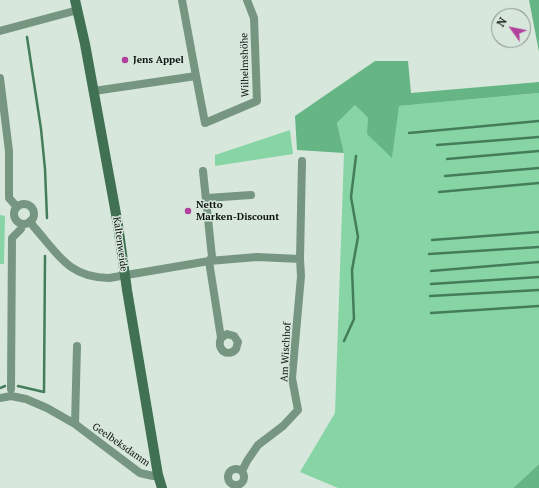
<!DOCTYPE html>
<html>
<head>
<meta charset="utf-8">
<style>
  body { margin:0 }
  #map { position:relative; width:539px; height:488px; overflow:hidden; background:#d7e7dc; font-family:"PT Serif",serif }
  canvas { display:block }
  .north { position:absolute; left:491px; top:8px; width:40px; height:40px; box-sizing:border-box; background:#d7e7dc; border:1px solid #86918a; border-radius:50%; rotate:303deg; font-size:11px; font-weight:700; line-height:16px; text-align:center; color:#0c110e }
  .north::after { content:''; display:block; margin:auto; width:14px; height:18px; background:#b2419d; clip-path:polygon(50% 0,100% 100%,50% 72%,0 100%) }
</style>
</head>
<body>
<div id="map">
<canvas width="539" height="488"></canvas>
<div class="north">N</div>
</div>
<script>
const ctx = document.querySelector('canvas').getContext('2d');
ctx.lineJoin = 'round';
function fill(path, color) {
  ctx.fillStyle = color;
  ctx.fill(path, 'evenodd');
}
function stroke(path, color, width, dash) {
  ctx.strokeStyle = color;
  ctx.lineWidth = width;
  ctx.lineCap = dash ? 'butt' : 'round';
  ctx.setLineDash(dash || []);
  ctx.stroke(path);
}
function write(font, color, halo, rows, align = 'center') {
  ctx.font = font + ' "PT Serif",serif';
  ctx.lineWidth = 3;
  ctx.setLineDash([]);
  ctx.textBaseline = 'middle';
  ctx.strokeStyle = halo;
  ctx.fillStyle = color;
  for (const [text, x, y, turn = 0] of rows) {
    ctx.save();
    ctx.translate(x, y);
    ctx.rotate((+turn || 0) * Math.PI / 180);
    ctx.textAlign = isNaN(turn) ? turn : align;
    if (halo) ctx.strokeText(text, 0, 0);
    ctx.fillText(text, 0, 0);
    ctx.restore();
  }
}
fill(new Path2D(`
  M539,93V464L513,488H338L300,472L335,413L344,153L337,123L355,105L368,118L392,157L398,106Z
  M290,130L293,154L215,166V155Z
  M0,215L5,216L4,264H0Z`), '#87d5a4');
fill(new Path2D(`
  M529,0H539V52Z
  M375,61H408L411,93L539,82V93L399,106L392,158L367,134L368,118L355,105L337,123L344,153L297,150L295,116Z
  M539,464V488H513Z`), '#66b685');
stroke(new Path2D(`
  M27,37L41,129L45,169L47,218
  M409,133L539,121
  M437,145L539,137
  M447,159L539,151
  M445,176L539,168
  M439,192L539,183
  M432,240L539,232
  M429,254L539,247
  M431,271L539,262
  M431,284L539,277
  M430,296L539,290
  M431,313L539,306
  M344,341L354,319L352,270L358,237L351,197L356,156
  M18,386L44,392L45,256
  M0,388L5,386`), '#447d5a', 2.5);
stroke(new Path2D(`
  M0,31L78,10
  M196,76L205,123L257,101L254,18L247,0
  M0,78L9,151V198L17,207
  M94,91L196,76L182,0
  M203,171L212,257L209,261
  M207,198L251,195
  M14 214a10 10 0 1 1 20 0a10 10 0 1 1-20 0Z
  M30,221L34,227C58,254 69,278 109,278L209,261L221,338C216,350 228,358 236,349L238,342L234,336L227,334L221,338
  M209,261L257,257L300,259
  M11,389L12,238L21,229L22,224
  M0,398L11,396L26,399L47,408L75,424L140,473L153,476L158,475
  M75,424L77,346
  M228 477a8 8 0 1 1 16 0a8 8 0 1 1-16 0Z
  M242,471L247,461L258,445L283,426L298,410L292,378L301,276L300,259L302,161`), '#769681', 8);
stroke(new Path2D(`
  M75,0L85,44L118,225L127,290L158,475L162,488`), '#407153', 10);
for (const [x, y, r, color] of [
  [125,60,4,"#b2419d"],
  [188,211,4,"#b2419d"]
]) {
  const dot = new Path2D();
  dot.arc(x, y, r, 0, 2 * Math.PI);
  ctx.fillStyle = color;
  ctx.fill(dot);
  stroke(dot, '#d7e7dc', 1.5);
}
write('bold 10px', '#0c110e', '#d7e7dc', [
  ["Jens Appel",133,60],
  ["Netto",196,205],
  ["Marken-Discount",196,217]
], 'left');
write('10px', '#0c110e', '#d7e7dc', [
  ["Wilhelmshöhe",245,65,-91],
  ["Kaltenweide",120,244,82],
  ["Am Wischhof",286,352,-87],
  ["Geelbeksdamm",121,445,35]
]);
</script>
</body>
</html>
